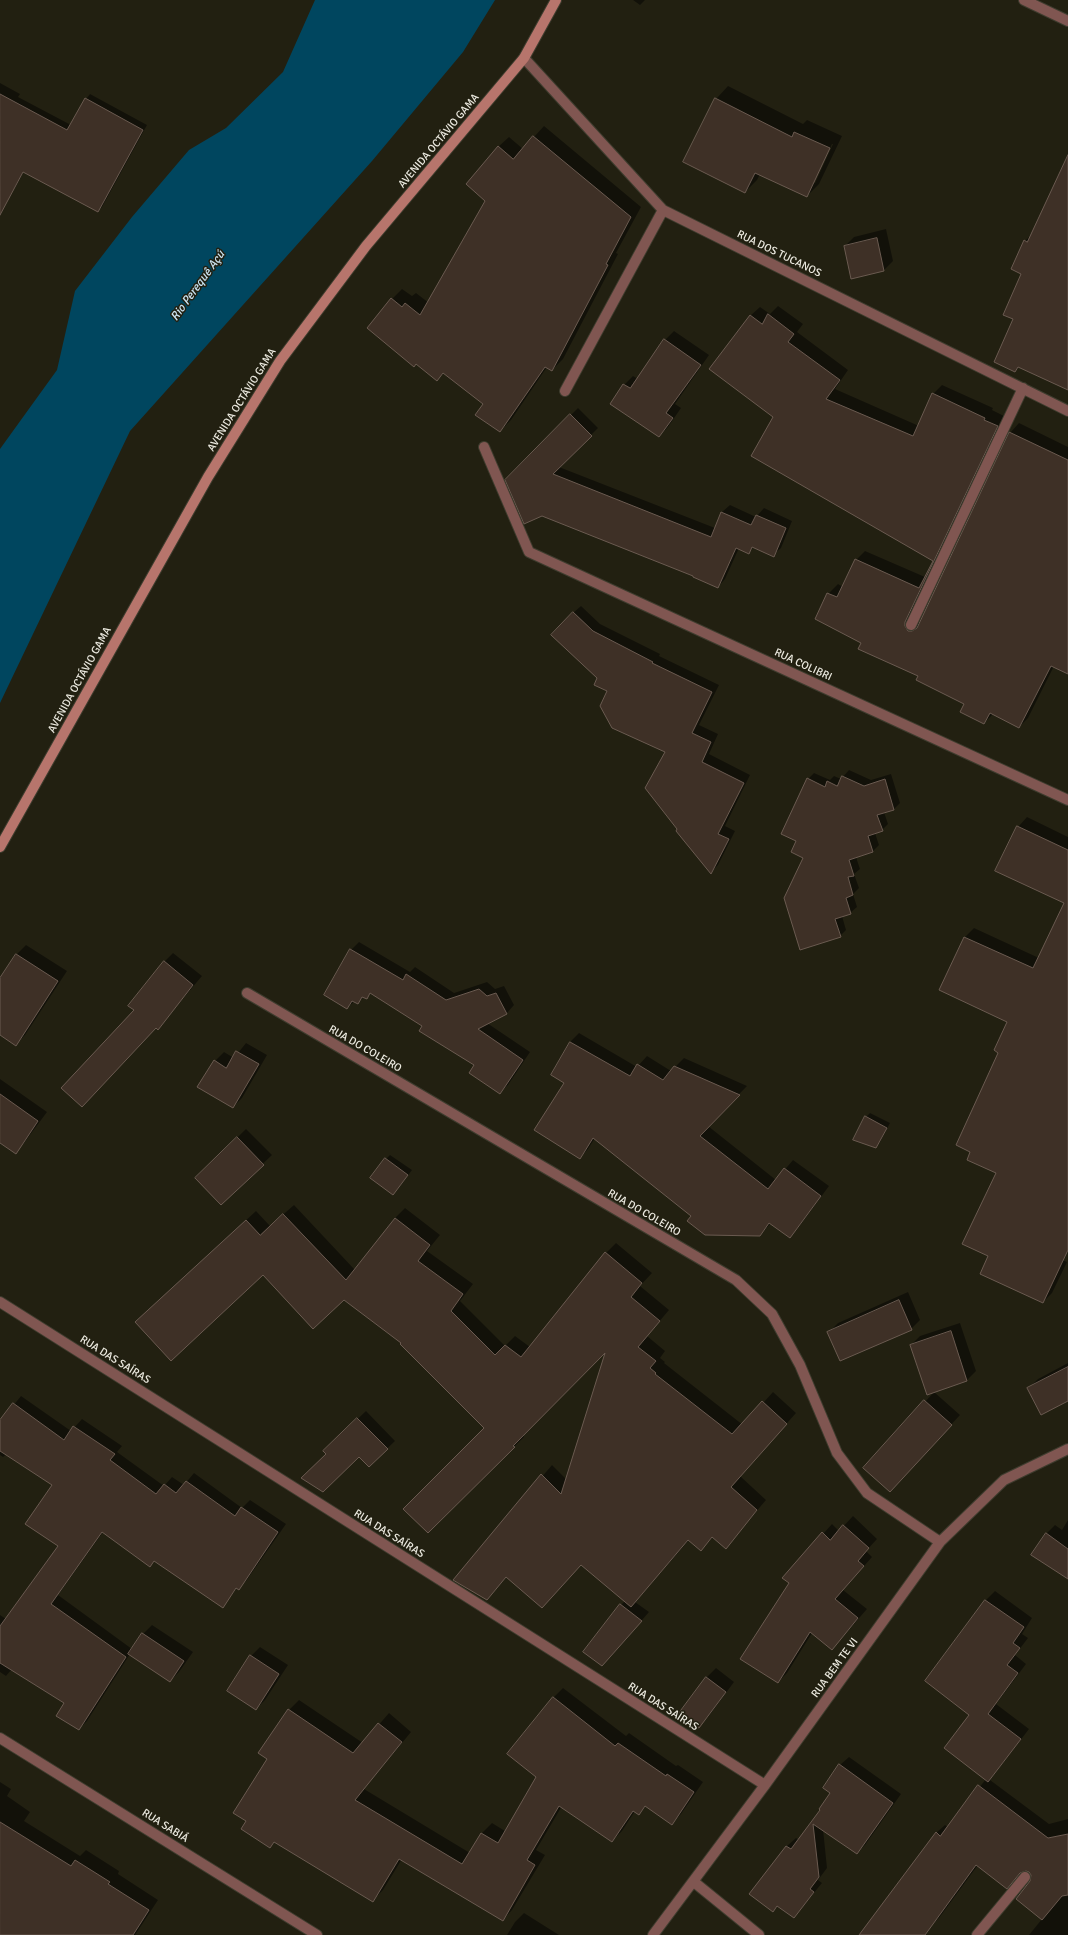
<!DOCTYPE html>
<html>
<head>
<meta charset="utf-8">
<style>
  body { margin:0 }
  canvas { display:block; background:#222011 }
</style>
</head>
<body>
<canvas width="1068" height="1935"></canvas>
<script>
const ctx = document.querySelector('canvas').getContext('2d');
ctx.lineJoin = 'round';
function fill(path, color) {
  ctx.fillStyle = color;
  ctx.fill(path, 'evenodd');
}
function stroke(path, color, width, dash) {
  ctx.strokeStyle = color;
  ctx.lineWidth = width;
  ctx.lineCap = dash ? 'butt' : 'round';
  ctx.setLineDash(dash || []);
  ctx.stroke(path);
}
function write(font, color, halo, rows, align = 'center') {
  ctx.font = font + ' Signika,sans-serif';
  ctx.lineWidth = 3;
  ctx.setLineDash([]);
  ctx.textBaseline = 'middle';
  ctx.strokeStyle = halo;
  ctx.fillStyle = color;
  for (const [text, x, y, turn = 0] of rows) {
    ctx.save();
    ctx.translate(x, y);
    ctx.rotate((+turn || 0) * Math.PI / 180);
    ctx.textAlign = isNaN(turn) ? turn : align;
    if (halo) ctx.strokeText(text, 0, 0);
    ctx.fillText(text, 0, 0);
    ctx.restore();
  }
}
fill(new Path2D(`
  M315,0H495L463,52L372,161L130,431L0,703V449L57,370L75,291L132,217L189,150L226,128L283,72Z`), '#00465f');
fill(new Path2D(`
  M633,0H645L640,5Z
  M0,83L20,94L18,97L71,125L86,99L90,94L147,125L102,207L98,211L24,171L15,188L11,192L0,187Z
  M728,86L803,124L807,120L842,136L819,184L807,196L760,174L757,180L745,192L716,99ZM832,144H833L815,183H813Z
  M544,126L641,207L616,253L618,254L563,359L552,370L547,367L511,420L500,431L484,404L444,373L437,380L392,299L402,289L412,296L416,293L429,303L487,201L498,147L509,137L523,149Z
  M1068,181V389L1019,367L1015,371L1014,319L1023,273L1025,241L1032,234Z
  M886,229L893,261L884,270L852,277L845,246L854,237Z
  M778,306L803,324L797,332L848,370L835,389L919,426L933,394L942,385L993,408L992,410L1006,417L917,622H921L1010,433L1019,423L1068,447V673L1054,666L1028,718L1019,727L993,714L984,723L966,704L862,642L817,619L828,594L838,584L843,587L856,560L865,551L925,577L934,561L774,417L750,316L760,307L770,314Z
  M674,331L709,355L675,404L681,408L668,427L659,436L624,385L633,376L638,379L665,340Z
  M578,408L598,428L559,467L715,528L722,512L730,505L756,517L764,508L792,521L781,548L773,555L754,547L748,552L739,548L725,579L718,587L506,480Z
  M581,606L600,624L660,654L659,656L719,685L699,725L718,734L709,754L750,775L725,826L735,831L718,865L711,872L666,751L609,691L599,678L573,613Z
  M849,770L871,780L891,774L900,803L894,809L884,812L888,824L882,830L875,833L879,845L873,851L856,857L860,869L854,874L859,888L853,894L857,907L850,913L842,916L846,930L840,936L798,841L808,779L814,773L830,780L834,776L841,779Z
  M1027,817L1068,837V1241L1045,1252L1067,1262L1052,1293L1043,1302L989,1256L997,1173L999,1052L1009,1021L940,990L965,937L974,928L1039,958L1066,903L1018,827Z
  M359,942L410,972L415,967L454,993L487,982L495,989L504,986L514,1005L507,1013L487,1023L530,1052L508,1085L500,1092L475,1065L424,1026L372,992L366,998L364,997L358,1002L355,1001L347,1008L351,950Z
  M26,945L67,971L25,1035L16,1044L0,1034V980L17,954Z
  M173,953L202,976L158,1028L136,1010L164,962Z
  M579,1033L637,1067L647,1056L671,1071L684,1058L747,1086L708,1126L776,1180L793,1160L829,1186L798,1228L789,1237L771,1223L760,1235L692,1215L595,1138L588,1149L580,1158L566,1082L552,1075L570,1042Z
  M246,1043L267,1055L242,1098L233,1107L215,1061L224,1052L234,1058Z
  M0,1079L47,1112L24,1143L15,1152L0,1142Z
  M870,1113L890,1123L880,1142L876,1147L866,1117Z
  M246,1129L272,1155L221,1204L196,1178Z
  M390,1155L412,1170L397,1190L386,1159Z
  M294,1205L355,1270L395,1218L405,1208L440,1235L427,1251L473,1284L460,1301L505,1346L515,1336L530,1347L606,1253L616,1243L652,1273L640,1286L669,1310L647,1336L665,1351L660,1358L665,1362L664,1363L743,1425L773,1392L796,1413L740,1476L766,1500L726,1547L713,1537L701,1549L689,1540L635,1602L649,1612L610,1657L621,1605L625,1601L582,1564L507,1576L487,1599L454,1580L552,1465L567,1480L608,1349L523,1435L524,1437L428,1532L486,1428L403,1343L343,1299L263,1274L147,1312L256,1211L270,1226Z
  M908,1292L920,1320L911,1329L829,1332L838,1323Z
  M960,1323L976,1371L967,1380L911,1345L920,1336Z
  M1068,1363V1400L1029,1388L1038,1379Z
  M934,1392L960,1415L890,1491L865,1468Z
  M21,1396L71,1431L82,1419L122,1446L117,1452L164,1486L172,1477L184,1485L194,1473L242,1508L250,1500L286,1524L246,1581L237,1588L222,1606L155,1560L150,1565L103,1532L58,1595L132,1649L143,1634L152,1625L193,1652L179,1672L170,1681L130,1654L87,1721L79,1729L66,1703L12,1669L6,1676L0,1672V1615L6,1619L59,1546L53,1485L7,1454L3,1457L0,1455V1422Z
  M366,1411L395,1441L369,1466L360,1456L327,1453L324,1451Z
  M853,1516L877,1539L866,1551L872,1557L843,1590L867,1609L832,1649L812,1633L787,1673L778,1682L790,1583L784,1577L832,1524L839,1531Z
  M1068,1520V1577L1046,1534L1055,1525L1062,1530Z
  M995,1591L1032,1618L1022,1634L1028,1638L1015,1655L1026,1664L996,1704L1029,1729L990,1780L1049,1824L1068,1819V1935H1029L1042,1919L1030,1872L1026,1870L1022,1871L1007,1888L978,1865L939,1918L930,1926L914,1935H860L936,1833L945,1825L948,1827L986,1779L970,1714L926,1681L986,1600Z
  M260,1647L288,1665L265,1700L256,1709L251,1656Z
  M716,1668L734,1682L708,1717L699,1726L678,1716L707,1677Z
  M563,1688L626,1736L629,1733L676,1766L678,1765L703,1782L681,1814L672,1824L646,1806L639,1814L635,1811L622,1831L612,1841L562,1806L536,1850L545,1855L512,1910L503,1920L402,1859L383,1890L373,1900L275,1841L270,1846L247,1821L268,1759L289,1710L299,1700L363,1743L389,1713L411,1732L364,1789L470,1853L482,1833L492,1823L505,1831L537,1777L553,1698Z
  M849,1757L901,1794L865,1845L857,1853L823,1829L827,1868L818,1880L822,1883L794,1917L778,1906L773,1911L751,1894L787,1846L796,1838L799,1840L822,1810L832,1792L840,1765Z
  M0,1782L11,1789L7,1796L30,1812L24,1821L80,1856L86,1850L119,1871L118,1874L158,1900L135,1935H0Z
  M524,1913L559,1935H507L515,1922Z`), '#0007');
const building = new Path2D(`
  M0,94L67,130L85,98L143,130L98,212L23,172L0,215Z
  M715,98L792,137L794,132L830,148L807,197L755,173L745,193L683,162Z
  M533,136L631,217L606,264L608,265L552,371L545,367L500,432L475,415L483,404L443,373L437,381L416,364L414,367L367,328L391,298L402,307L405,303L420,315L485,201L466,184L498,146L513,159Z
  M1068,155V390L1018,367L1015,372L994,362L1013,319L1003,315L1021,274L1011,269L1024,240L1027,242Z
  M877,238L884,271L851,279L844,246Z
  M768,314L794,334L788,342L840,380L826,399L913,436L932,393L985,418L984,420L998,426L905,622V626L908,631H912L917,628L1009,432L1068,460V674L1051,666L1019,728L990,713L984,724L960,712L964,704L916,680L918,676L858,649L861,643L815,619L827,593L837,597L855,559L919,588L933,561L751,456L773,417L709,369L750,315L762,324Z
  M664,339L701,365L666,413L673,418L659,437L610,404L623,384L630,388Z
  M570,414L592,436L553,474L711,537L721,512L751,525L756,515L786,528L774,557L752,547L749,554L736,548L718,588L693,577V576L542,516L524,524L505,480Z
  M573,612L593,631L653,662L652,663L712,692L692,733L711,742L702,762L744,783L718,834L729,839L711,874L676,831L677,829L645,788L665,752L612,728L600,706L607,691L594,685L597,678L551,635Z
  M842,776L864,786L885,779L894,810L877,815L883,831L868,836L873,852L849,860L854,876L848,877L853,895L846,898L851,914L835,919L841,937L800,950L784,898L803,858L791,852L796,841L781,834L807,778L825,787L827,781L837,786Z
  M1017,826L1068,850V1250L1043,1303L980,1274L988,1256L962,1244L996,1173L967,1160L970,1152L956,1145L998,1053L994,1050L1007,1022L939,990L964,937L1033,968L1064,903L995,871Z
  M350,949L403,980L406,974L446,1000L479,989L487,996L496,993L507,1014L478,1029L523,1060L500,1094L469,1073L474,1065L419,1031L422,1026L370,993L367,999L362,997L358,1004L352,1001L347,1009L324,995Z
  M16,954L58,981L16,1046L0,1035V978Z
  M164,961L193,985L158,1030L156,1028L82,1107L61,1088L134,1010L128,1006Z
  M570,1042L630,1076L637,1064L663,1080L674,1066L740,1095L700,1136L768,1189L784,1168L821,1196L790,1238L769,1223L760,1236L705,1235L687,1221L691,1216L593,1138L580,1159L534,1130L564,1083L551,1075Z
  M236,1051L259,1064L233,1108L197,1087L214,1060L226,1068Z
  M0,1094L38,1121L16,1154L0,1143Z
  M865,1116L887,1128L876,1148L853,1140Z
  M237,1137L264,1165L221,1205L195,1178Z
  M385,1158L408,1175L393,1195L370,1178Z
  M283,1214L346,1280L395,1218L430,1245L418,1261L463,1294L451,1311L495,1355L505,1345L521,1357L605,1252L642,1283L631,1297L660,1321L638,1347L656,1361L650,1368L656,1373L655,1374L732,1434L762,1401L787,1424L731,1487L757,1510L726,1549L712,1537L701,1551L688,1540L631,1607L581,1565L542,1608L506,1577L487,1600L458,1583L453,1580L541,1474L561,1494L605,1353L513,1446L515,1447L428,1533L403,1509L484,1428L400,1344L401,1343L344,1300L313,1329L263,1275L171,1361L135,1322L246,1220L260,1235Z
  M899,1300L912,1330L840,1361L827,1332Z
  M951,1331L967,1381L927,1395L910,1345Z
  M1068,1367V1401L1041,1415L1027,1388Z
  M924,1400L952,1425L890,1492L863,1468Z
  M13,1403L64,1440L73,1426L115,1454L110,1460L156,1494L164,1484L176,1493L186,1481L235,1516L241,1507L278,1532L239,1590L236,1588L223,1608L154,1561L150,1567L102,1532L51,1604L126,1657L79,1730L56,1716L64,1703L0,1663V1626L58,1546L25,1524L52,1485L0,1451V1420Z
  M357,1418L388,1449L369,1467L359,1457L323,1492L301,1478L326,1454L323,1451Z
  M843,1525L869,1548L858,1561L864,1566L835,1599L858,1618L832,1650L810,1632L778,1683L740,1659L789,1583L782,1578L822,1532L830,1540Z
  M1046,1533L1068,1549V1579L1031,1555Z
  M985,1600L1024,1627L1013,1643L1020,1648L1007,1665L1018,1673L988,1714L1021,1739L988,1782L944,1748L969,1715L925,1681Z
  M620,1604L642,1621L602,1666L583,1652Z
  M142,1633L184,1661L170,1682L128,1654Z
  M250,1655L279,1674L256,1710L227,1691Z
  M706,1677L726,1692L699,1728L677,1716Z
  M553,1697L615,1746L618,1743L666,1776L667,1774L694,1792L672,1825L645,1806L639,1815L633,1811L612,1842L559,1806L527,1860L535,1865L503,1921L399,1859L373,1902L274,1842L270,1848L241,1829L246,1821L233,1813L267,1759L258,1753L288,1709L353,1753L378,1723L402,1742L355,1800L462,1864L481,1833L498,1843L536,1777L507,1754Z
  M839,1764L893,1803L857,1854L813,1824L819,1877L810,1889L814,1892L794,1918L777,1906L773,1912L749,1894L786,1846L791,1849L820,1810L819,1809L830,1793L823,1788Z
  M978,1785L1048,1838L1068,1834V1895L1062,1896L1042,1920L1016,1899L1030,1881L1031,1875L1029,1872L1026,1871L1020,1873L1007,1889L976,1865L925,1935H859L936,1832L940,1836Z
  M0,1822L71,1866L75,1860L110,1882L108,1884L149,1910L133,1935H0Z`);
fill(building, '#3e3026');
stroke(building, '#6a5a50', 1);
const street = new Path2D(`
  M1024,0L1068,21
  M524,58L663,210L1068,411
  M565,391L663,210
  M484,447L529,552L1068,800
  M911,625L1023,388
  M247,993L736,1280L772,1314L800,1365L837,1453L867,1493L940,1542
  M0,1302L765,1785
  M0,1738L317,1935
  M694,1882L759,1935
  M653,1935L765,1785L940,1542L1004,1480L1068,1449
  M977,1935L1025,1877`);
const secondary = new Path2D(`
  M0,847L208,477L280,361L366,246L524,58L556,0`);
stroke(street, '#3e3c2e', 12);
stroke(secondary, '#3e3c2e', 12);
stroke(street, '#805651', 10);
stroke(secondary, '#b7756c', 10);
write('11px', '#eceae0', '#222011', [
  ["AVENIDA OCTÁVIO GAMA",439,141,-50],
  ["RUA DOS TUCANOS",779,254,26],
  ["AVENIDA OCTÁVIO GAMA",242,400,-58],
  ["RUA COLIBRI",803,665,25],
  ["AVENIDA OCTÁVIO GAMA",80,680,-61],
  ["RUA DO COLEIRO",365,1049,30],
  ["RUA DO COLEIRO",644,1213,30],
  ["RUA DAS SAÍRAS",115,1360,32],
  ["RUA DAS SAÍRAS",389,1534,32],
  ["RUA BEM TE VI",835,1668,-54],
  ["RUA DAS SAÍRAS",663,1707,32],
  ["RUA SABIÁ",165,1826,32]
]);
write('italic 12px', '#cce4f1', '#222011', [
  ["Rio Perequê Açú",198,286,-54]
]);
</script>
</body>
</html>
